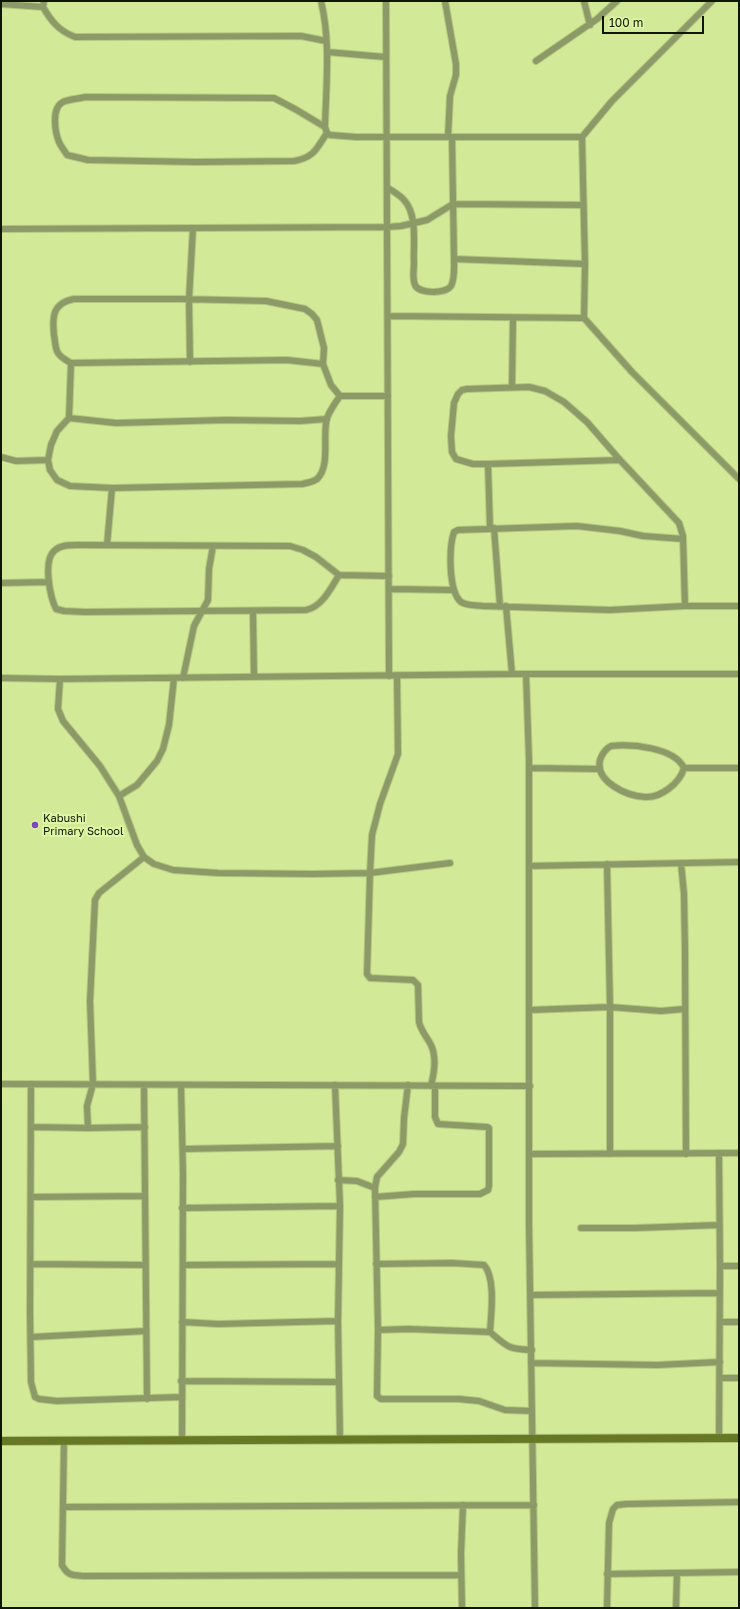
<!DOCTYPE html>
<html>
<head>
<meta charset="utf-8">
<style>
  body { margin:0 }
  #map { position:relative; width:740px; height:1609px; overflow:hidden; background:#d2e998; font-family:"Golos Text",sans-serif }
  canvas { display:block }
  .frame { position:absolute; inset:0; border:2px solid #0f1600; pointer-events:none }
  .scale { position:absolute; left:602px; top:16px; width:102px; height:18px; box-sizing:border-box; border:2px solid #0f1600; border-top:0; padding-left:5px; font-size:12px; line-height:14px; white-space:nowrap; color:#0f1600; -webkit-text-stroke:3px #dff6a5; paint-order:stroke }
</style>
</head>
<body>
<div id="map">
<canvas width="740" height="1609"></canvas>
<div class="frame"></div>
<div class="scale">100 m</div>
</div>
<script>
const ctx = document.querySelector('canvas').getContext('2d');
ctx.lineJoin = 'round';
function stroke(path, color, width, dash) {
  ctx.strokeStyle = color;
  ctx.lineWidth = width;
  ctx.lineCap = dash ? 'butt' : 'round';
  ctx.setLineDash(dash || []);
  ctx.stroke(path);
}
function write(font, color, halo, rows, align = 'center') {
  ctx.font = font + ' "Golos Text",sans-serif';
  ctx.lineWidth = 4;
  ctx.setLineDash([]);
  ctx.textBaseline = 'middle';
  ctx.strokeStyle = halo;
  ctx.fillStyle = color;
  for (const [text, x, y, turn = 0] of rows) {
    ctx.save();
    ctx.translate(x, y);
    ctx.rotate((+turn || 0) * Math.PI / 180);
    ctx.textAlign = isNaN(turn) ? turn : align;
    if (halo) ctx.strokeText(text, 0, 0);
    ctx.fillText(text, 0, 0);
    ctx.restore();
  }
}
const street = new Path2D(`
  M44,1L43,7C51,21 59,31 75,37L301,36L326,41
  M321,1C331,42 326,86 325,127L327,133L330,135L356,137H582
  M386,1L389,676
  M445,1L456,64V75L450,96L448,137
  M584,1L590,25
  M712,1L612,101L582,137L585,264L584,318L632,372L739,479
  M1,4L43,7
  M327,52L385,57
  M536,61L597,19L617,1
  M325,127L295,109L274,98L85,97C78,99 69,99 63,102C51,108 55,132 59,142C61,147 65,151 67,155L88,160L196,162L294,161C315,157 316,149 327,133
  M452,137L454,259L585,264
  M387,187C392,191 400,195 404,200C418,215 413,245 414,263C414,270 412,278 415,285C419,294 446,294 451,286C455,279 454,267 454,259
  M1,229L387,227L401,226L427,220L453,204L583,205
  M388,316L584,318
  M190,362L189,299L193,228
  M71,363L69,418L57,431L51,445L48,460L50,470L57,480L70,486L112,488L302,484C307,483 313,482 317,479C331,466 322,435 327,418C330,410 335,403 340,396H388
  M323,364L287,360L71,363C66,360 59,357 57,351C55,346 55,340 54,335C52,316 53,303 74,299H181L266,301L305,309L312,314L317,320L324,348L323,364L331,385L340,396
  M512,387L513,318
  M69,418L116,423L226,420L300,421L327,419
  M1,457L16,461L48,460
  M620,460L488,464H473L456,459L452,452L451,436L454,403L458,394L462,390L467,389L529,387L545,391L564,402L587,422L620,460L679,523L683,536L685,606
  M488,464L490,528
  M494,528L500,606
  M683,539L643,536L620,531L577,526L458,530L454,532C449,547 448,591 461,602C467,606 476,605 483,606L610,610L685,606H739
  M107,545L112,488
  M339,575C331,588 322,607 306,610L85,612L64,611L56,609C50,597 43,561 54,551C60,545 69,545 77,545L290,546L303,550L316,557L339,575L389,576
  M1,583L49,582
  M389,589L453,590
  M506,606L512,674
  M253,611L254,677
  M526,674L529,760V1224L535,1608
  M397,676L398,754L380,804L372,835L370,873L367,974L370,978L413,980L418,985L419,1022C421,1031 427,1037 431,1045C437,1058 434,1073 431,1086
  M1,678L60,679L512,674H739
  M183,678L194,626L208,600L209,569L213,546
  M60,679L58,709L63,721L100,766L119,796L137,845L144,857L154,864L173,870L218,873L313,874L370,873L450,863
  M611,746C631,744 674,747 684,768C680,783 661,798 645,797C627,796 595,782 600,760C602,754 605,749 611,746Z
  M529,768L599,769
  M684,768H739
  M119,796L137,785L157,761L163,749L169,725L174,678
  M681,863L684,894L685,950L686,1154
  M607,864L610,1007V1154
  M529,866L739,862
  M530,1010L610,1007L661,1011L684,1009
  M1,1084L530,1086
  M31,1084L30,1313L31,1382L35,1397L39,1399L57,1401L181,1397
  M144,1085L147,1399
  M181,1085L183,1173L182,1441
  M335,1085L340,1206L338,1321L340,1440
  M408,1085L404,1118L403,1144L399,1152L377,1177L375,1188L378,1330L377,1396L381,1399H459L479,1401L505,1410L532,1411
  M31,1127L88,1128L145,1127
  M88,1128L87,1106L93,1084L90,1001L95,900L99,893L144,857
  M183,1149L338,1146
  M719,1153L720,1266L719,1439
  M529,1154L739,1153
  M338,1180L357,1181L375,1188
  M32,1197L145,1196
  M375,1197L414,1194H480L488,1190L489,1186V1128L487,1127L438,1124L435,1117V1086
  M182,1208L340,1206
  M581,1228H635L719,1225
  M31,1264L145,1265
  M376,1264L452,1263L484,1265C496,1278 491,1315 490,1332
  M183,1265L339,1264
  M720,1266H739
  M531,1295L720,1293
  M182,1322L218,1324L338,1321
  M720,1322H739
  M378,1330L408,1329L490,1332C508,1347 507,1349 532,1350
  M32,1337L146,1331
  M531,1363L657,1365L720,1362
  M720,1378H739
  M181,1381L339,1382
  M64,1441L62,1565C68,1576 72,1575 84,1576L461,1575
  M64,1507L534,1505
  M607,1574L739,1572
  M462,1608L461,1554L463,1505
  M607,1608L609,1523L613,1509L617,1505L626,1504L739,1502
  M676,1608L677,1573`);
const secondary = new Path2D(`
  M1,1441L739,1438`);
stroke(street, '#b3c780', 8);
stroke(secondary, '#b3c780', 10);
stroke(street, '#8c9a67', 6);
stroke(secondary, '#667824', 8);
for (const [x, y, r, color] of [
  [35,825,4,"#7d47be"]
]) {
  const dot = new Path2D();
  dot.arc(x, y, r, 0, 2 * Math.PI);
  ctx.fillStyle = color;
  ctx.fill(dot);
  stroke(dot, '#dff6a5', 1.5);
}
write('11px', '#0f1600', '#dff6a5', [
  ["Kabushi",43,819],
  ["Primary School",43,832]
], 'left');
</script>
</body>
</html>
